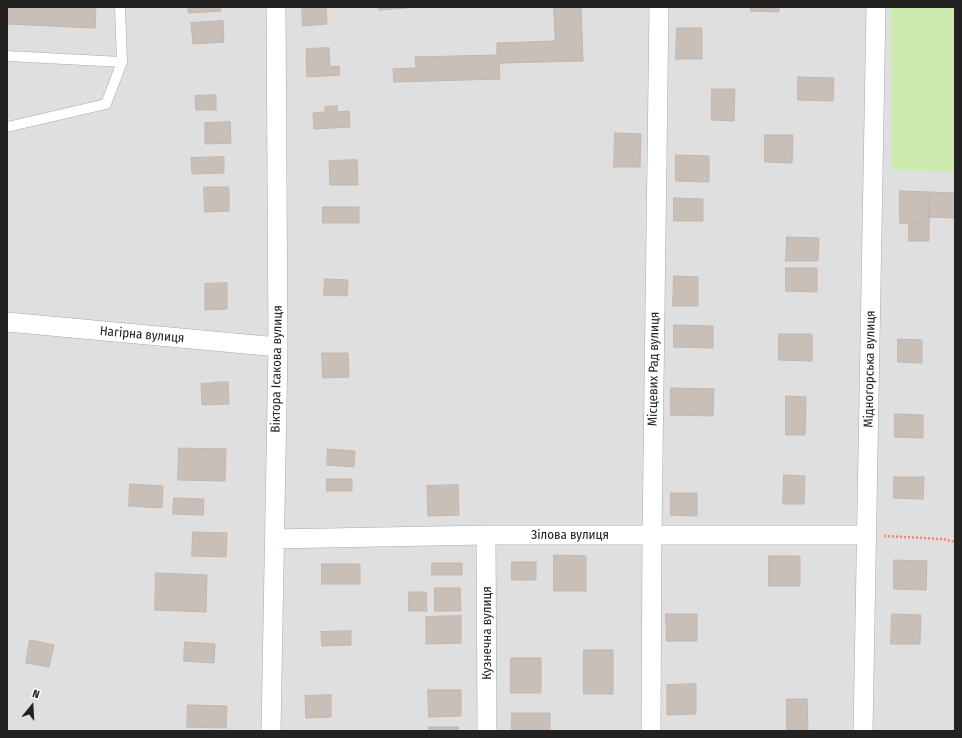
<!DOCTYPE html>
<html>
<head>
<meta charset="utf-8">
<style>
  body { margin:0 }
  #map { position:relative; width:962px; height:738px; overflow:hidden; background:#f2efe9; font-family:"Fira Sans Condensed",sans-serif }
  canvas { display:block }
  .frame { position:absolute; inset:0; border:8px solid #222; pointer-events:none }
  .north { position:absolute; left:12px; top:686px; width:40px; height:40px; -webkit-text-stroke:3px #fff; paint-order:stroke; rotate:18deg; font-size:11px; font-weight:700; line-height:16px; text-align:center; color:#222 }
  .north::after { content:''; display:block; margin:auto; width:14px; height:18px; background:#222; clip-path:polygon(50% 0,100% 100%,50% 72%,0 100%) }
</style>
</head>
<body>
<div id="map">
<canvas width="962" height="738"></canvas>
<div class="frame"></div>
<div class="north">N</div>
</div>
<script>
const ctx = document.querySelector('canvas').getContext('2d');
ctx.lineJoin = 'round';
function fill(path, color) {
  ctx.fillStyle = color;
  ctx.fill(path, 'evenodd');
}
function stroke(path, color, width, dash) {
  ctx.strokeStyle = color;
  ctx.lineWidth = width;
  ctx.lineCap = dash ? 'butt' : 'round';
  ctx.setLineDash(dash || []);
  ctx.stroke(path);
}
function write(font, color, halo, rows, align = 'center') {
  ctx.font = font + ' "Fira Sans Condensed",sans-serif';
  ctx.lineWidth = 3.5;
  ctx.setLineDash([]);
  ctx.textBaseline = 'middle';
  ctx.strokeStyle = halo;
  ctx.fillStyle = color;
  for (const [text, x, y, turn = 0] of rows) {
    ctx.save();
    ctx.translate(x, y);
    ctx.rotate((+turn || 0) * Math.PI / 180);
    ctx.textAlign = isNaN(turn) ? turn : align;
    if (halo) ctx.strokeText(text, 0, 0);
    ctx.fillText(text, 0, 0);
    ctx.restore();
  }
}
fill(new Path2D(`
  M7,7H955V731H7Z`), '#e0dfdf');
fill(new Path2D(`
  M890,7H955V172L892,170Z`), '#cdebb0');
const building = new Path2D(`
  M7,7H96L95,28L7,24Z
  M188,7H220L221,11L189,13Z
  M302,7H326L327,24L303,26Z
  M378,7H419L379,10Z
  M554,7H581L583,61L499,63L500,79L394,82L393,69L416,68L415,57L497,55V43L555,41Z
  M751,7H779V12L751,11Z
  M223,21L224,42L193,44L191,23Z
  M677,28H702V59H676Z
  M329,48L330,67L339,66L340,75L307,77L306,49Z
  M798,77L834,78L833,101L798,100Z
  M712,89H735L734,121L712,120Z
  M216,95V110H196L195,96Z
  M337,106V112L349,111L350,127L314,129L313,113L325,112V107Z
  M230,122L231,143L205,144V123Z
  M615,133L641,134L640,167H614Z
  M765,135H793L792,163L765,162Z
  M676,155L709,156V182L676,181Z
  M224,157V173L192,174L191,158Z
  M357,160L358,185H330L329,161Z
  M204,187H229V211L205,212Z
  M900,191L930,192L929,224L900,223Z
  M930,192L955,193V218L929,217Z
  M674,198L703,199V221H674Z
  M323,207H359V223H323Z
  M909,224H929V241H909Z
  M787,237L819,238L818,261H786Z
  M786,268H817V292L786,291Z
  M674,276L698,277V306H673Z
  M325,279L348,280L347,296L324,295Z
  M227,283V309L205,310V284Z
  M674,325L713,326V348L674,347Z
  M779,334H812V361L779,360Z
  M898,339L922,340V363L898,362Z
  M322,353H348L349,377L323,378Z
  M228,382L229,404L202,405L201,384Z
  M671,388L714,389L713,416L671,415Z
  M786,396L806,397L805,435H786Z
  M895,414L923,415V438L895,437Z
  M179,448L226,449L225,481L178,480Z
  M328,449L355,451L354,467L327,465Z
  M784,475L805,476L804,504H783Z
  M894,477H924L923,499L894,498Z
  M327,479H352V491H327Z
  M130,484L163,486L162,508L129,506Z
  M458,485L459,515L428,516L427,486Z
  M671,493H697V516L671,515Z
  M174,498L204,499L203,515L173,514Z
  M193,532L227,533L226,557L192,556Z
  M554,555L586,556V591H554Z
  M769,556H800V586H769Z
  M894,560L927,561L926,590L894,589Z
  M512,562H536V580H512Z
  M432,563H462V575H432Z
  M322,564H360V584H322Z
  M156,573L207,575L206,612L155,610Z
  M435,588H460L461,611H435Z
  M409,592H426L427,611H409Z
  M666,614H697V641H667Z
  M892,614L921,615L920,644H891Z
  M461,616V643L426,644V617Z
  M351,631V645L322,646L321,632Z
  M30,640L54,645L49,667L26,663Z
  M185,642L215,644L214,663L184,661Z
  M584,650H613V694H584Z
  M511,658H541V693H511Z
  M696,684V714L667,715V685Z
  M428,690H461V716L429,717Z
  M331,695V717L306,718L305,696Z
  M787,699H807L808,730H787Z
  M188,705L227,706L226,728L187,727Z
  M512,713H550V731H512Z
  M429,727H458L459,731H429Z`);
fill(building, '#c7bfb8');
stroke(building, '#c4b6ab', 1);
const lane = new Path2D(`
  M7,56L122,62
  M7,127L106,104L122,62L120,7`);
const street = new Path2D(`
  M7,322L278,347
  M486,535L487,731
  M274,539L486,535H867
  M271,731L278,347L276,7
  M651,731L652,535L659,7
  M863,731L876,7`);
stroke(lane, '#a9a9a9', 11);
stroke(street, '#a9a9a9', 20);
stroke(new Path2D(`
  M884,536L943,539L955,542`), '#fa8072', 2.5, [2, 2]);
stroke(lane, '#fff', 10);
stroke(street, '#fff', 19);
write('13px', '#222', '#fff', [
  ["Нагірна вулиця",142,335,5],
  ["Віктора Ісакова вулиця",277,369,-89],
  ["Місцевих Рад вулиця",654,369,-89],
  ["Мідногорська вулиця",870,369,-89],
  ["Зілова вулиця",570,535],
  ["Кузнечна вулиця",487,633,-90]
]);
</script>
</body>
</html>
